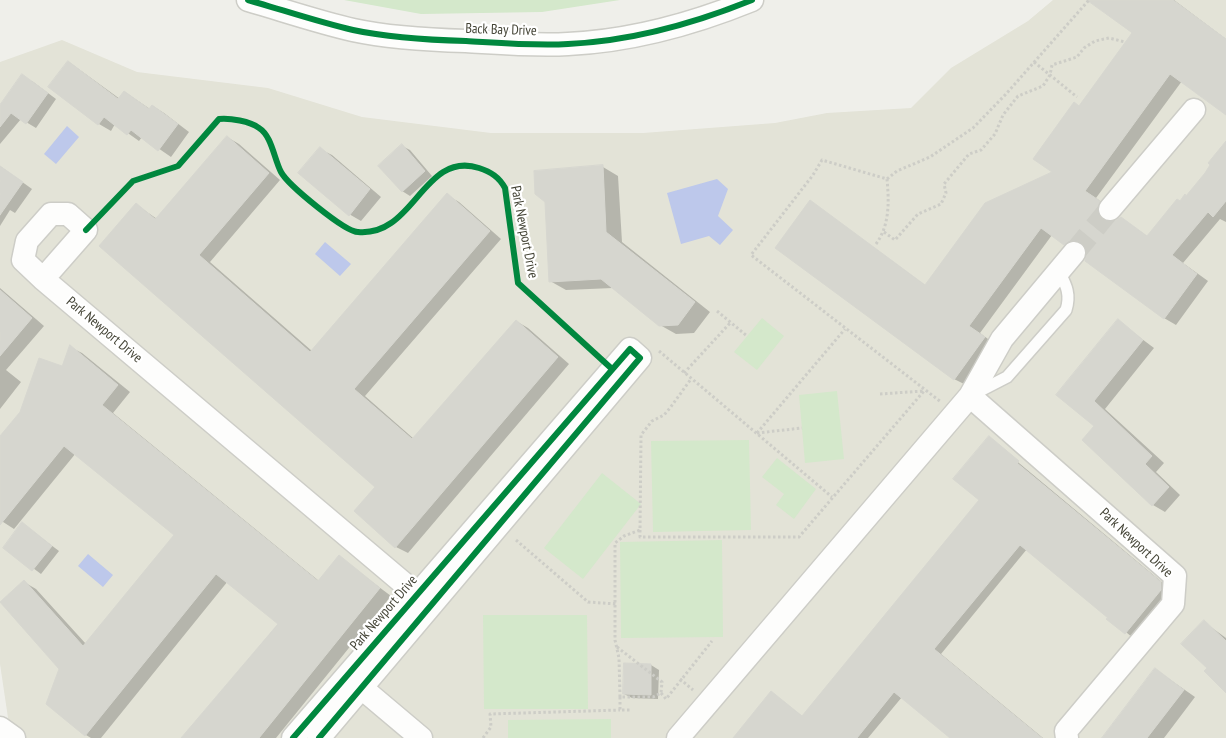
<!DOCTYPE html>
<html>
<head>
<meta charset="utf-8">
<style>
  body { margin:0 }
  canvas { display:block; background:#efefea }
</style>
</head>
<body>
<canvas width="1226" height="738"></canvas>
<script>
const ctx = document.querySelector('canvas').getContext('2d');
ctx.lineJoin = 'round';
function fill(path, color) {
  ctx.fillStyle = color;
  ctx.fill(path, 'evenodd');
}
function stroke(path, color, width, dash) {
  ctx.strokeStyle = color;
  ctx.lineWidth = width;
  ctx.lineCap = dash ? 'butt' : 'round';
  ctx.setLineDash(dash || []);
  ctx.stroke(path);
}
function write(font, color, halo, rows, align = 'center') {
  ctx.font = font + ' "PT Sans Narrow",sans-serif';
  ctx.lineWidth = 4.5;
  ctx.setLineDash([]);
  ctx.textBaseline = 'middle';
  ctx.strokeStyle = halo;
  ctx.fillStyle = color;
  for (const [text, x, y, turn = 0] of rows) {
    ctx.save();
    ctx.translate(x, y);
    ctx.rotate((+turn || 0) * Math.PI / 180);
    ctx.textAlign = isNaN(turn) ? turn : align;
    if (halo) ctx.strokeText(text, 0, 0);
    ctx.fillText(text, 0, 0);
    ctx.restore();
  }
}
fill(new Path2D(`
  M1053,0H1226V738H11L0,664V62L62,40L137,72L268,88L362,117L491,133H643L775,123L827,113L911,108L951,68L1028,21Z`), '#e3e3d7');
fill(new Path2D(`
  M344,0H620L542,12L421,14Z
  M762,318L784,336L757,370L734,352Z
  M837,391L844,459L805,463L799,395Z
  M749,440L751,530L653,532L651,441Z
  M777,458L816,489L794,519L776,505L784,494L762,477Z
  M602,473L641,504L583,579L544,548Z
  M722,540L723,637L621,638L620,542Z
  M483,615H587L588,709H484Z
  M611,719V738H508V720Z`), '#d4e8cb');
fill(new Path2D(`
  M67,126L79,137L56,164L44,154Z
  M717,179L728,189L718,216L733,230L720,245L709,236L681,244L667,193Z
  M325,242L351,264L340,276L315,254Z
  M88,554L113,575L103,587L78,566Z`), '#bdc8eb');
fill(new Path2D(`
  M1103,0H1174L1226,39V114L1182,81L1096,198L1111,209L1110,222L1114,223L1121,218L1148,237L1187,197L1226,149V222L1220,219L1183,263L1208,281L1176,325L1164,318L1087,247H1082L1076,251L1052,235L980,333L996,345L966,385L954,379L811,202L926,286L1054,172L1079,107L1134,33Z
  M69,62L120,99L125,92L150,109L153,106L164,113L189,132L171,157L142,137L139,141L115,124L111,131L99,124Z
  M32,81L56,99L36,128L21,119L0,144V107Z
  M227,137L239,144L280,180L210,262L312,351L447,195L459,202L501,239L365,396L414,439L516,321L528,328L569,364L408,553L396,547L377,487L137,205L157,219Z
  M402,146L410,150L432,176L410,196L402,191Z
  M320,149L332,155L381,197L361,221L349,214Z
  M0,166L32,189L15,213L10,210L0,226Z
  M603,167L618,176L622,242L710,312L694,333L676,334L660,325L613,288L566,290L550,281Z
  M0,288L44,326L6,370L21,382L0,409Z
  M1118,321L1154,348L1105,409L1164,463L1156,472L1180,495L1165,512L1153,505L1096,426L1058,395Z
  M70,347L82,353L130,392L113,413L319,581L339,557L391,596L276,738H183L279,623L228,581L101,738H91L86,735L48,704L61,668L24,582L36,589L86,644L176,535L76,453L14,529L0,520V438L62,368Z
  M989,438L1169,588L1168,595L1133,638L1027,549L941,654L1043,738H952L902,697L868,738H743L772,693L803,717L980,500Z
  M23,524L59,551L41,574L5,547Z
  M1204,622L1226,638V691L1209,668Z
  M651,665L659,670L658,699L632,698L624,694Z
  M1155,669L1195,697L1164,738H1104Z`), '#0003');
const building = new Path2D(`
  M1087,0H1173L1226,39V115L1170,74L1085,191L1100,201L1098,214L1108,222L1115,221L1121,217L1147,236L1177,199L1180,201L1185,194L1186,196L1205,173L1210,165L1208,163L1226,141V201L1213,217L1208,212L1172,255L1197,274L1164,319L1085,261L1086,249L1082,243L1070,241L1064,245L1041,228L969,326L985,337L954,380L775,248L810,200L925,285L985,203L1052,172L1033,159L1074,102L1079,106L1132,33Z
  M68,61L118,99L124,91L149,109L152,105L178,124L158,151L131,130L127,135L104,117L98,125L48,87Z
  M22,74L48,93L26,124L11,113L0,127V105Z
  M227,136L269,173L199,255L310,352L447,193L490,231L354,389L412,439L516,320L558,357L395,548L354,511L375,487L99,246L136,203L155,219Z
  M402,144L425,171L402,192L378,166Z
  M320,147L370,189L349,216L298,173Z
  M603,165L606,232L695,302L678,325L659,326L601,279L549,282L545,202L535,194L534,171Z
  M0,166L23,182L0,215Z
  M0,290L32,318L0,356Z
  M1118,319L1143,340L1094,401L1152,456L1145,464L1169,487L1152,506L1082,440L1094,426L1056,395Z
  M70,345L118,385L102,405L318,581L339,555L380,588L259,738H181L278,624L216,574L85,736L46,704L59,669L0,602L24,580L83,646L174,535L64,446L0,525V436L20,412L39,358L62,366Z
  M989,436L1019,461L1017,463L1161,582V590L1125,634L1106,619L1108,618L1020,545L934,649L1042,738H950L894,692L857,738H733L771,691L802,716L979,500L953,479Z
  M22,522L52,546L32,571L3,548Z
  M1204,620L1226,641V693L1204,671L1207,668L1181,644Z
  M624,663L651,664V695L623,694Z
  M1155,668L1184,690L1147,738H1102Z`);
fill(building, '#d6d6cf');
stroke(building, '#d7d7d0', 1);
stroke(new Path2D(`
  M1074,253L1110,209`), '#cdcdc6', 22, [22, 11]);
const service = new Path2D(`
  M976,393L1007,377L1066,310C1071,294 1066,285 1059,271`);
const minor = new Path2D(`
  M248,0C283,10 318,22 353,30C390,38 429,40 466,41C500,43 535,46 568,44C632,41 693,24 752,0
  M1110,209L1194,110
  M43,279L86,230L68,214H51L27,241L23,260L43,279L427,603
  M970,396L1175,576L1173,604L1066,731L1067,738
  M351,679L421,738
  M0,728L14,738
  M293,738L630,349L640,358L319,738
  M678,738L970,396L1002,339L1074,253`);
stroke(service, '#cdcdc7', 14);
stroke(minor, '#cdcdc7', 25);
stroke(new Path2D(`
  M1034,62L1077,97
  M887,179L897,171L930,157L973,128L1006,94L1089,0
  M884,232L895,240L918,214L941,204L946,193L944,184L969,154L981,150L995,134L1003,115L1018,96L1043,86L1050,75L1052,65L1077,57L1084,48L1095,41L1109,38L1125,42
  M876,244C890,225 889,201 887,179L822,160L813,175L751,255L941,402
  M717,311L747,336
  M659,351L832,497
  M684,373L731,322
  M880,394L923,391
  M757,433L845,329
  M757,433L802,428
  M640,530V537H799L924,391
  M516,540L588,602L616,604
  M617,647L662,682L661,693L653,697H620L619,658L615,640V543L624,536L640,530L641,435L652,421L664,415L670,408L691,379
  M680,679L693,690
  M661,693L666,699L712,641
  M620,697V710H631
  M483,738L491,727L490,714L620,710`), '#cdcdc7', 3, [2.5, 2.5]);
stroke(service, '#fdfdfc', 11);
stroke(minor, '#fdfdfc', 22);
stroke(new Path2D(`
  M248,0C283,10 318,22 353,30C390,38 429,40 466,41C500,43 535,46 568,44C632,41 693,24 752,0
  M86,230L133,181L178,166L219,119C230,118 250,121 259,128C272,136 274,159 281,172C288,185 345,232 358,232C370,233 381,230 391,223C420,204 436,154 479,168C491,172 499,177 505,188L518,283L612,369
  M293,738L630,349L640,358L319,738`), '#00873e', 6);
write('14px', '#444436', '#fff', [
  ["Back Bay Drive",501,30,2],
  ["Park Newport Drive",524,232,79],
  ["Park Newport Drive",104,330,40],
  ["Park Newport Drive",1136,543,43],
  ["Park Newport Drive",384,613,-49]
]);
</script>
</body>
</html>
